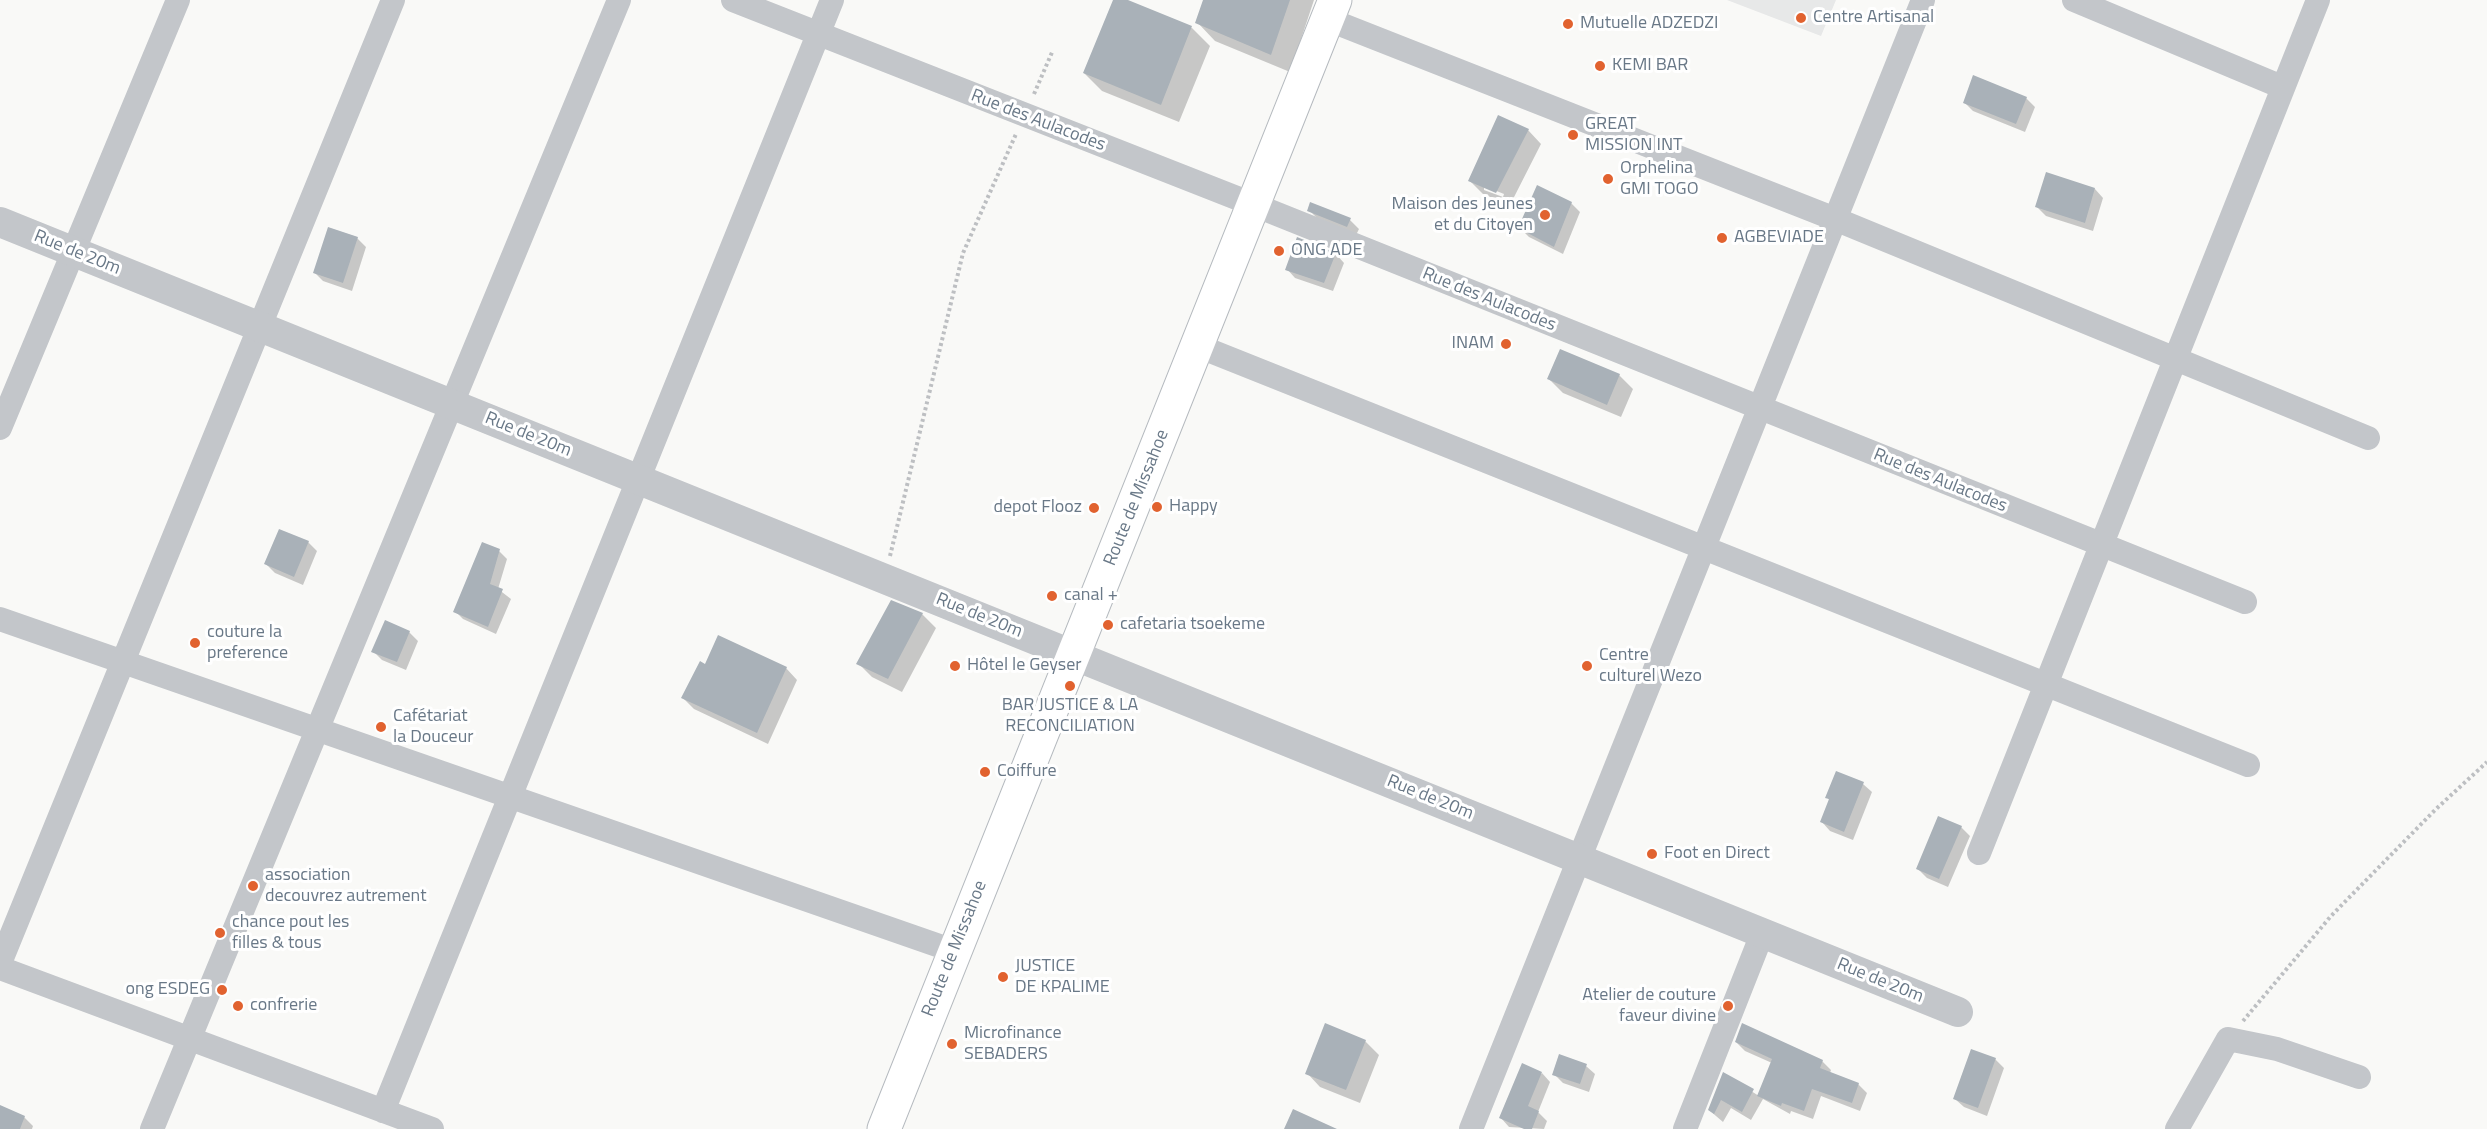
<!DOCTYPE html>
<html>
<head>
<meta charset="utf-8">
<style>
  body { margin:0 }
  canvas { display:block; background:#f9f9f7 }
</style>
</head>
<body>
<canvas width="2487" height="1129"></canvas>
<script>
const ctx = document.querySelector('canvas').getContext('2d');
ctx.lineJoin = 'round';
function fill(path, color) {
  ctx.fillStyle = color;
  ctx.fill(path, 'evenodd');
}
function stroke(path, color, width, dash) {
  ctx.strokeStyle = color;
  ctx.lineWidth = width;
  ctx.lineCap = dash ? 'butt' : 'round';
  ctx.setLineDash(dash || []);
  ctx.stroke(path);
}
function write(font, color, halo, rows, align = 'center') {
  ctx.font = font + ' "Titillium Web",sans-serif';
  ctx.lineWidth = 6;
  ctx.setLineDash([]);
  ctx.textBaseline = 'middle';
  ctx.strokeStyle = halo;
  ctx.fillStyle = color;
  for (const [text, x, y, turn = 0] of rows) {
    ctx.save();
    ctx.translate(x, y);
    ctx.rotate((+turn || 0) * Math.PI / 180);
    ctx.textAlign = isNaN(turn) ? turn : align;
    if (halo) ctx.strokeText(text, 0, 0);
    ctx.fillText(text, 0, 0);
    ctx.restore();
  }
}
fill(new Path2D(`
  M1727,0H1836L1821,36Z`), '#e7e8e8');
fill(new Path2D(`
  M1115,0H1124L1192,28L1210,46L1179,122L1102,91L1084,73Z
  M1204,0H1314L1290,72L1215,41L1197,22Z
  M2026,98L2035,107L2025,132L1973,111L1964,102Z
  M1528,130L1541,144L1510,205L1483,194L1470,181ZM1484,186L1504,194L1503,197L1484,190Z
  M2095,189L2103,198L2093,231L2046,216L2037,207Z
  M1571,203L1580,212L1563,254L1529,237L1520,228Z
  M1309,210L1350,220L1359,229L1356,235L1318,219Z
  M357,238L366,247L352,291L323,281L315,273Z
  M1298,239L1336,254L1344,263L1333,291L1295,278L1287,269Z
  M1619,375L1633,389L1621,417L1563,393L1549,379Z
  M308,542L317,551L303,585L275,573L266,564Z
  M499,551L507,559L498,589L511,599L496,634L463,619L455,611Z
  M922,614L936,628L902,692L872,677L858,663Z
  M409,632L418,641L406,670L382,660L373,651Z
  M706,666L786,668L797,680L768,744L694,709L683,698Z
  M1863,784L1872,792L1853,840L1830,831L1822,822L1830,801L1827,797Z
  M1961,827L1970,836L1948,887L1927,878L1918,869Z
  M1365,1041L1379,1055L1360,1103L1320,1087L1307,1073Z
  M1736,1042L1822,1061L1831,1070L1830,1073L1858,1084L1867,1093L1860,1111L1821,1096L1813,1119L1791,1111L1790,1114L1763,1099L1751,1120L1731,1108L1723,1122L1709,1110L1724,1074L1759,1096L1772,1063L1745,1051Z
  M1995,1059L2004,1068L1987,1116L1964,1107L1955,1099Z
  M1586,1066L1595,1074L1589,1092L1563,1083L1554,1074Z
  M1542,1073L1550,1082L1538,1112L1547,1121L1544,1129L1509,1127L1501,1118Z
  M0,1108L24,1117L33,1126L32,1129H0Z`), '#0003');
fill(new Path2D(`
  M1113,0H1128L1192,26L1161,105L1083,73Z
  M1203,0H1290L1271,55L1195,23Z
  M1973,75L2027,97L2016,124L1963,103Z
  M1498,115L1529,129L1496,193L1468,181Z
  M2046,172L2095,188L2085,223L2035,207Z
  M1537,185L1572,202L1554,247L1518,228Z
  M1310,202L1351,218L1347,227L1307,211Z
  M328,227L358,237L343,283L313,273Z
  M1297,237L1336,253L1324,283L1285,270Z
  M1560,349L1620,374L1607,405L1547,379Z
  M279,529L309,541L294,577L264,564Z
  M482,542L500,549L490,584L503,589L488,627L453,612Z
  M891,600L923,613L888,679L856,664Z
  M385,620L410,631L397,662L371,652Z
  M718,635L787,667L757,733L681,698L700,661L705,664Z
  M1836,771L1864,782L1844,832L1820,822L1829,799L1825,798Z
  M1938,816L1962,826L1939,879L1916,869Z
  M1325,1023L1366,1040L1346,1090L1305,1074Z
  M1742,1023L1823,1060L1820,1068L1859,1083L1852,1103L1812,1089L1804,1111L1782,1103L1781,1106L1757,1096L1772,1059L1735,1042Z
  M1971,1049L1996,1058L1978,1108L1953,1099Z
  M1559,1054L1587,1064L1580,1084L1552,1075Z
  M1522,1063L1542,1072L1528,1106L1539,1111L1532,1129H1524L1499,1118Z
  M1723,1072L1754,1089L1742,1112L1721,1100L1714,1114L1708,1110Z
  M0,1105L25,1116L20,1129H0Z
  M1293,1109L1337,1129H1284Z`), '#a9b1b8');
const secondary = new Path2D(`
  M884,1129L1335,0`);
stroke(secondary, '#b5babf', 35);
stroke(new Path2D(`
  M1034,94L1053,50
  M890,556L963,253L1016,134
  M2243,1021L2331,916L2436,809L2487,762`), '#bdbfc2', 4, [3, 3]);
stroke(new Path2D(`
  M733,0L1252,204L2245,602
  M2074,0L2282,87
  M1327,19L1835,219L2368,438
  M1198,346L2248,765
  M0,428L178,0
  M0,619L954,951
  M1979,853L2318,0
  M0,963L393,0
  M0,968L432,1129
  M383,1111L832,0
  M152,1129L619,0
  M1471,1129L1923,0
  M1685,1129L1762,934
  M2177,1129L2228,1039L2277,1049L2359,1077`), '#c3c6ca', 24);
stroke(new Path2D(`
  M0,222L1958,1012`), '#c3c6ca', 30);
stroke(secondary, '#fff', 33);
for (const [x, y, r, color] of [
  [1801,18,6,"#e1622f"],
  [1568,24,6,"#e1622f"],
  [1600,66,6,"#e1622f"],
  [1573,135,6,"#e1622f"],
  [1608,179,6,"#e1622f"],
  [1545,215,6,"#e1622f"],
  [1722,238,6,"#e1622f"],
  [1279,251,6,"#e1622f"],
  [1506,344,6,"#e1622f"],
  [1157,507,6,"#e1622f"],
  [1094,508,6,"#e1622f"],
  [1052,596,6,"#e1622f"],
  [1108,625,6,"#e1622f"],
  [195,643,6,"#e1622f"],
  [955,666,6,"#e1622f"],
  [1587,666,6,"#e1622f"],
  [1070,686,6,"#e1622f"],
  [381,727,6,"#e1622f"],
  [985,772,6,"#e1622f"],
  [1652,854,6,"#e1622f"],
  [253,886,6,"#e1622f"],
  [220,933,6,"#e1622f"],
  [1003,977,6,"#e1622f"],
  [222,990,6,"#e1622f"],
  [238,1006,6,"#e1622f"],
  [1728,1006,6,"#e1622f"],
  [952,1044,6,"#e1622f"]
]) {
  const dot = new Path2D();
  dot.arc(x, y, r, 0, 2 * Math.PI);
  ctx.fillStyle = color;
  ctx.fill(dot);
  stroke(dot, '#fff', 2);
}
write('18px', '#697887', '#fff', [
  ["Centre Artisanal",1813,18],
  ["Mutuelle ADZEDZI",1580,24],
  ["KEMI BAR",1612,66],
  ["GREAT",1585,125],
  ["MISSION INT",1585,146],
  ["Orphelina",1620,169],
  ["GMI TOGO",1620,190],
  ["Maison des Jeunes",1533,205,"right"],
  ["et du Citoyen",1533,226,"right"],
  ["AGBEVIADE",1734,238],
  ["ONG ADE",1291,251],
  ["INAM",1494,344,"right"],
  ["Happy",1169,507],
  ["depot Flooz",1082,508,"right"],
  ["canal +",1064,596],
  ["cafetaria tsoekeme",1120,625],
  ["couture la",207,633],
  ["preference",207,654],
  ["Centre",1599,656],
  ["culturel Wezo",1599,677],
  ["Hôtel le Geyser",967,666],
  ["BAR JUSTICE & LA",1070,706,"center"],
  ["RECONCILIATION",1070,727,"center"],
  ["Cafétariat",393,717],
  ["la Douceur",393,738],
  ["Coiffure",997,772],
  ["Foot en Direct",1664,854],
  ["association",265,876],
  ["decouvrez autrement",265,897],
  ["chance pout les",232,923],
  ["filles & tous",232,944],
  ["JUSTICE",1015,967],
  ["DE KPALIME",1015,988],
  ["ong ESDEG",210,990,"right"],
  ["Atelier de couture",1716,996,"right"],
  ["faveur divine",1716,1017,"right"],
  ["confrerie",250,1006],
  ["Microfinance",964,1034],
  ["SEBADERS",964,1055]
], 'left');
write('18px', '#697887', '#fff', [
  ["Rue des Aulacodes",1038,121,21],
  ["Rue de 20m",77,253,22],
  ["Rue des Aulacodes",1489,300,22],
  ["Rue de 20m",528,435,22],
  ["Rue des Aulacodes",1940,481,22],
  ["Route de Missahoe",1137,498,-68],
  ["Rue de 20m",979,616,22],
  ["Rue de 20m",1430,798,22],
  ["Route de Missahoe",955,949,-68],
  ["Rue de 20m",1880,981,22]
]);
</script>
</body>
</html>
